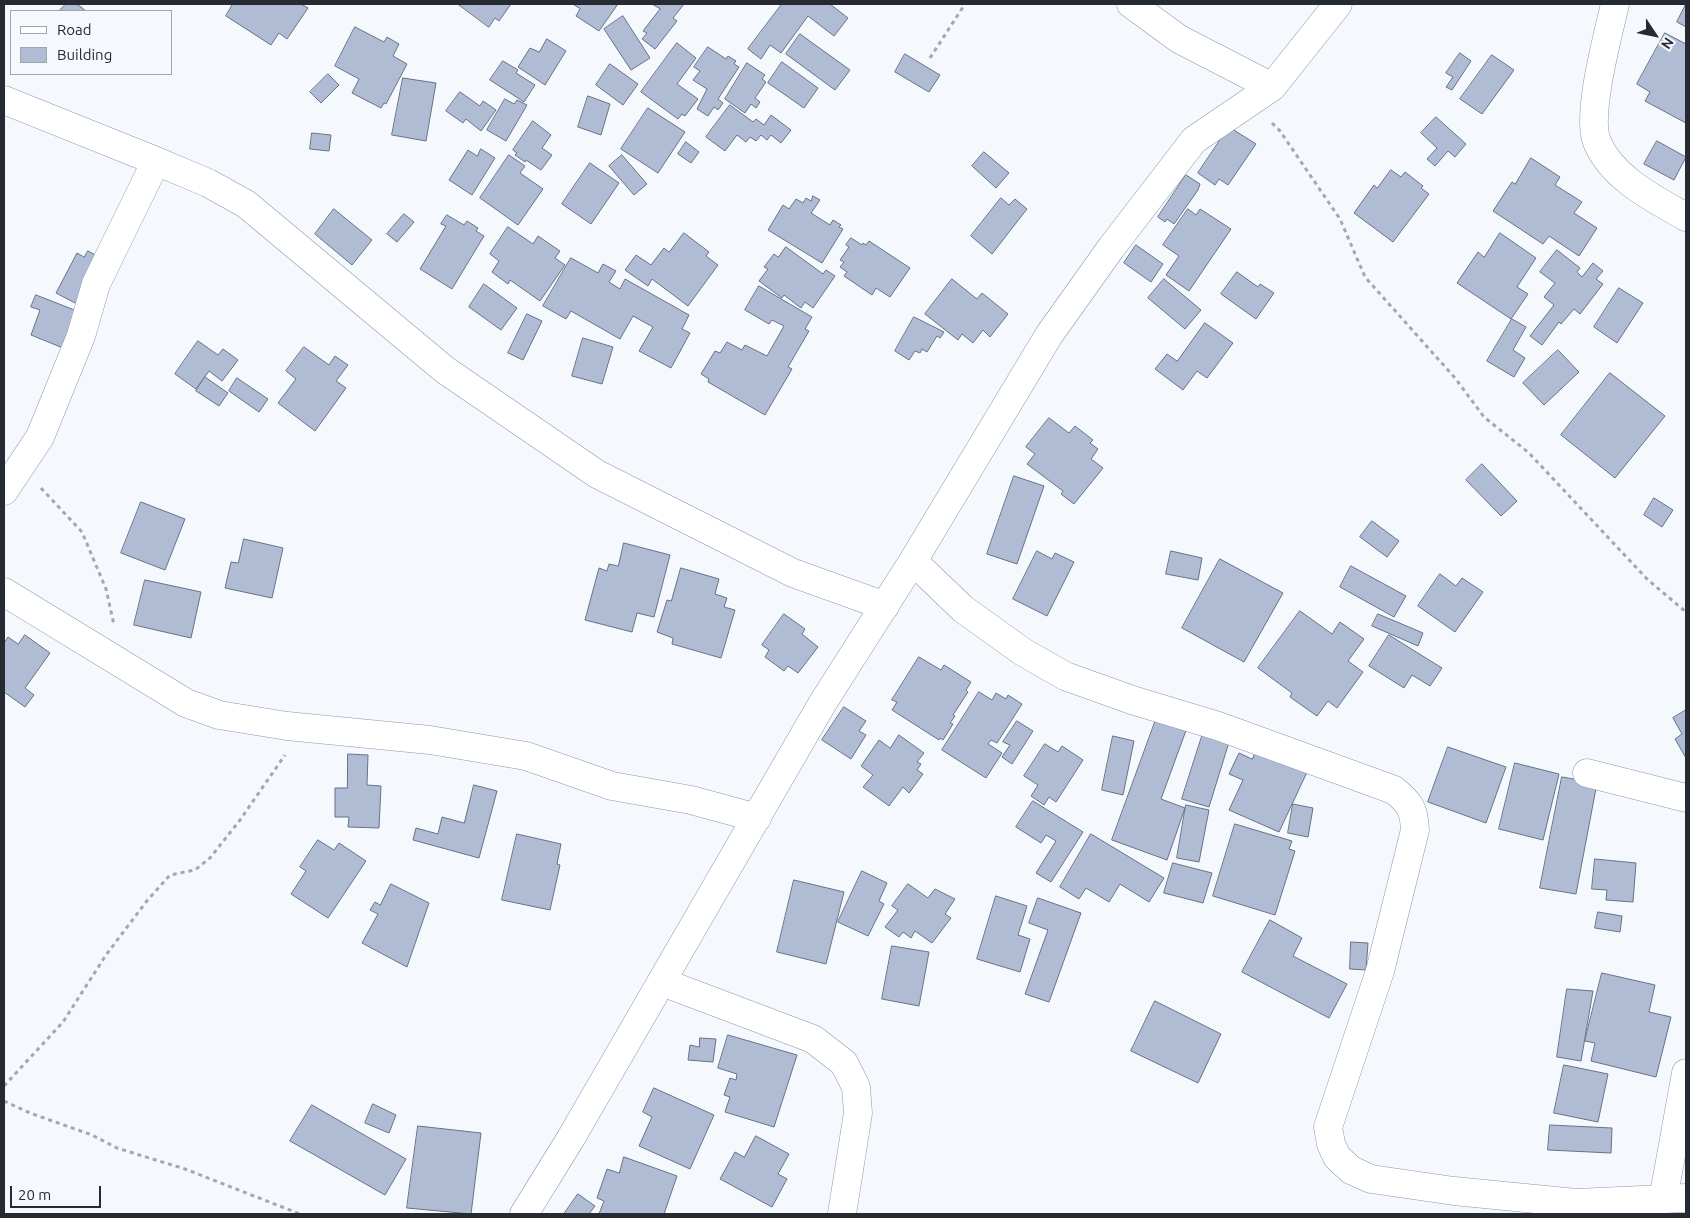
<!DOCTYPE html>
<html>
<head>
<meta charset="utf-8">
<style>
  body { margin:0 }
  #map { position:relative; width:1690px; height:1218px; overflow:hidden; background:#f5f8fd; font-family:Ubuntu,sans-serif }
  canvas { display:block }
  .frame { position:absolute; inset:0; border:5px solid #262a33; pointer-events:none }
  .legend { position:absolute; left:10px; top:10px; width:162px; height:65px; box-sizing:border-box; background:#f5f8fd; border:1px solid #a2a6ac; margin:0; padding:6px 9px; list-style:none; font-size:15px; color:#262a33 }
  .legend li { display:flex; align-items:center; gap:10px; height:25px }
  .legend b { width:25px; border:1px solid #a2a6ac }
  .north { position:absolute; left:1630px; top:10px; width:50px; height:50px; -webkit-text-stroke:4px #f5f8fd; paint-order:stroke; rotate:124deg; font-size:14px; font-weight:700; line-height:20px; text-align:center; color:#262a33 }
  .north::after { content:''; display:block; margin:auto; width:18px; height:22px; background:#262a33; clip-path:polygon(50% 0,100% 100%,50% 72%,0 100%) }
  .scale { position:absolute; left:10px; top:1186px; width:91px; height:22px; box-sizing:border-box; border:2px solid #262a33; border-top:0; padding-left:6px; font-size:15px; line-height:18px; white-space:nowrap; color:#262a33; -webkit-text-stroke:4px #f5f8fd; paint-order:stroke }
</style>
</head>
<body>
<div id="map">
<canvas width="1690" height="1218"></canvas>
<div class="frame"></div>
<ul class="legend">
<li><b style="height:6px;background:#fff"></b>Road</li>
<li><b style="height:14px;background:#afbcd3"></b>Building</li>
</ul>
<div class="north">N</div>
<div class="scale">20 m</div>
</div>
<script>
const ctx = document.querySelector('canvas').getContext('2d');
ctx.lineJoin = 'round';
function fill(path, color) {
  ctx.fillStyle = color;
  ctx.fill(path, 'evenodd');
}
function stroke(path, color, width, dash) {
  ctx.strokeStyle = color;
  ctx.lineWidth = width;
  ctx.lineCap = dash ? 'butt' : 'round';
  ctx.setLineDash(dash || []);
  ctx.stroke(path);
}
const building = new Path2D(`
  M66,4H77L86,11H59Z
  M233,4H301L308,8L287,39L279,33L271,45L226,16Z
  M458,4H511L499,21L495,18L489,27Z
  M573,4H618L599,31L576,16L580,9Z
  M652,4H684L673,18L677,21L655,49L642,39L647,33L643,31L660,9Z
  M782,4H830L848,18L834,36L808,16L781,53L770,45L761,59L748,49Z
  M1686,4V27L1677,22Z
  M623,16L650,58L631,70L604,29Z
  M355,27L384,42L387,37L399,44L393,56L407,64L386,104L384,103L381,108L352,93L359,79L335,66Z
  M1665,33L1686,44V123L1645,101L1650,92L1637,84Z
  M800,34L850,70L835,90L786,54Z
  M547,39L566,51L545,85L518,67L530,48L539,52Z
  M677,43L696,58L677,84L698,99L685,116L682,114L678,119L641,92Z
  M708,47L726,59L728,56L736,61L734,64L739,67L718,99L723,103L718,110L714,107L708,116L697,109L707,89L693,80L700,71L694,67Z
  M1460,53L1471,61L1452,90L1446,87L1453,77L1446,73Z
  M905,54L940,75L929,92L895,72Z
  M1492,55L1514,70L1482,114L1460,99Z
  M503,61L518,70L516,73L535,85L524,102L490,80Z
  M782,62L818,88L804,108L768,83Z
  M747,63L765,75L762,79L766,82L755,98L760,102L756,108L751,104L745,113L725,99Z
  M610,64L638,84L623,105L596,85Z
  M328,74L339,85L321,103L310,92Z
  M403,78L436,83L426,141L392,135Z
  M460,92L480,106L483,101L496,110L481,131L466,119L463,123L446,111Z
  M588,96L610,104L601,135L578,127Z
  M505,99L514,104L517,100L527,105L506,141L487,130Z
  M730,105L753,122L756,119L764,125L771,115L791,130L781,143L771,135L767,140L761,135L756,141L750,137L746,142L737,135L725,151L706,137Z
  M648,108L685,132L658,173L621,149Z
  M1436,117L1466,144L1455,157L1448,151L1435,166L1427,159L1437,148L1421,133Z
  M533,121L551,135L542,148L552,155L541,170L526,160L525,162L515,155L517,153L513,150Z
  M1229,127L1256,144L1228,185L1219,179L1215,185L1198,173Z
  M312,133L331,135L329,151L310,149Z
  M1657,141L1686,157L1674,180L1644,164Z
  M686,142L699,152L691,163L678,154Z
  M481,149L495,158L472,195L449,180L468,150L477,156Z
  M984,152L1009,173L996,188L972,166Z
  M509,155L525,166L520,173L543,189L518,225L480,198Z
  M622,155L647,184L634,195L609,166Z
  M1531,158L1560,177L1555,185L1582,202L1574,213L1597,228L1579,256L1549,236L1543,244L1493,211L1512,182L1515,184Z
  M590,163L619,183L591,224L562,204Z
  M1391,170L1401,177L1405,172L1423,186L1421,188L1429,194L1393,242L1354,213L1374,185L1377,188Z
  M1186,175L1200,184L1198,190L1174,224L1167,219L1165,222L1158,217Z
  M813,196L820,200L811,213L830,225L833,220L841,225L839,227L843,229L822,263L768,230L783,205L789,209L796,199L803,203L806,198L811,201Z
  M1001,198L1009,205L1015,199L1027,209L992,254L971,236Z
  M334,209L372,240L352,265L315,234Z
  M1188,209L1196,215L1200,209L1231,229L1189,291L1166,275L1179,256L1163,245Z
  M404,214L414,222L397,242L387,234Z
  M447,215L464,225L467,221L478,228L476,231L484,236L452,289L420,269L446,226L441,224Z
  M508,227L533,244L538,236L560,251L555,258L565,265L540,301L510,280L508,284L492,272L499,261L490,254Z
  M684,233L709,252L706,256L718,265L688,306L652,279L648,286L625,270L636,255L651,265L664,248L669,252Z
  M1500,233L1536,258L1517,287L1528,294L1511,319L1457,283L1478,252L1484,257Z
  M851,238L862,245L863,243L866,245L869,241L910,268L890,297L876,288L872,295L844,276L847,272L840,267L844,262L840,260L849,247L846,245Z
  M1136,245L1163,264L1151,282L1124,263Z
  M786,247L823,274L826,270L835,276L813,308L805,302L801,308L784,295L782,298L759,281L768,269L764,267L774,254L778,257Z
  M1557,250L1580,268L1577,272L1582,277L1593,263L1603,271L1596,279L1603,284L1580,314L1574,309L1561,324L1559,322L1542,345L1530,336L1554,305L1544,297L1555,283L1540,272Z
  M88,251L104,260L79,305L56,293L77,253L84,257Z
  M571,258L598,273L603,264L616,271L609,282L620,289L625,279L689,315L682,329L690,333L671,368L639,351L653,327L633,316L620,339L571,311L566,319L543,306Z
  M1237,272L1258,287L1260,284L1274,293L1256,319L1221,294Z
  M952,279L977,299L982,293L1008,314L990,337L983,330L973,343L962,334L958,340L925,314Z
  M1164,279L1201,310L1185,329L1148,298Z
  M484,284L517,308L501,330L469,307Z
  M759,286L812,317L805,329L809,331L788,367L792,369L765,415L708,382L709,379L701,374L715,351L720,353L727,342L742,350L745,345L767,356L784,326L772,320L769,324L745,310Z
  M1619,288L1643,303L1617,343L1594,327Z
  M36,295L77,311L63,348L31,335L40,310L31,307Z
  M527,314L542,321L523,360L508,353Z
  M914,317L944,332L940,338L937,336L927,352L922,349L920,353L915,351L909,360L895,351Z
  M1512,319L1526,327L1513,350L1525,358L1514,377L1487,361Z
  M1205,323L1233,343L1207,378L1197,371L1183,390L1155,369L1167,354L1177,361Z
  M583,338L613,347L602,384L572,376Z
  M198,341L218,355L223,349L238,360L222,381L209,371L196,389L175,374Z
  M304,347L329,365L335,356L348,365L336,381L346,388L315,431L278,403L296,379L286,371Z
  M1558,350L1579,372L1544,405L1523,383Z
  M1610,373L1665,416L1615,478L1561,435Z
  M205,377L228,393L219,406L196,391Z
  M237,378L268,399L259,412L229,391Z
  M1049,418L1069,433L1075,426L1093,440L1090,443L1098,449L1091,459L1103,468L1074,504L1061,494L1063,491L1027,464L1035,454L1026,447Z
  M1482,464L1517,501L1501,516L1466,480Z
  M1014,476L1044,486L1017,564L987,554Z
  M1654,498L1673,510L1662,527L1644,515Z
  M141,502L185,519L165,570L121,553Z
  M1372,521L1399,541L1387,557L1360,537Z
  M244,539L283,548L272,598L225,588L231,562L238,563Z
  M624,543L670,555L654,617L637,613L632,632L585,620L599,568L607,571L609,564L618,566Z
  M1037,551L1052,559L1055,553L1074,562L1047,616L1013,599Z
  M1171,551L1202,558L1198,580L1166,574Z
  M1220,559L1283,593L1244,662L1182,628Z
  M1351,566L1406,596L1394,617L1340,587Z
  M681,568L719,579L715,594L727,598L724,607L735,610L721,658L672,644L673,638L657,632L667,600L671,601Z
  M1440,574L1456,586L1462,578L1483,592L1455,632L1418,606Z
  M145,580L201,592L191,638L134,625Z
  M1300,611L1332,634L1340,622L1364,639L1348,661L1363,672L1337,708L1328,701L1317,716L1290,697L1292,693L1258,668Z
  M784,614L805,629L802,634L818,647L798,673L788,666L784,671L765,657L769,650L762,645Z
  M1378,614L1423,633L1418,646L1372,626Z
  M25,635L50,653L25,688L34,695L25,707L4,692V643L8,637L18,644Z
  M1389,635L1442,668L1430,686L1412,675L1404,688L1369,666Z
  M919,657L941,670L944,665L971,682L966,690L968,692L953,715L955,716L950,723L953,724L943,740L940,738L939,740L892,710L897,702L892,700Z
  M979,692L992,700L996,693L1006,699L1008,695L1022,704L997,743L991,740L988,744L1002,753L986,778L942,750Z
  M844,707L866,721L859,731L866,735L851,759L822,740Z
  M1686,710V758L1675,739L1682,734L1673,718Z
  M1158,714L1188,725L1161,799L1185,808L1167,860L1112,840Z
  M1017,721L1033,731L1012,764L1002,757L1010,745L1003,742Z
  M1204,730L1230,739L1209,807L1182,799Z
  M899,735L924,753L917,762L921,764L917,770L923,774L909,793L903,787L889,806L863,787L873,775L861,766L879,740L890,748Z
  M1113,736L1134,741L1123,795L1102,790Z
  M1045,744L1058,752L1062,746L1083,760L1056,802L1049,797L1044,805L1031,796L1038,785L1024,776Z
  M1258,747L1308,770L1279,832L1229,810L1243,780L1229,774L1239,753L1252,759Z
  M1448,747L1506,767L1486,823L1428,802Z
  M348,754L368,755L367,785L381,786L379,828L348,827L349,817H335V788H347Z
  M1515,763L1559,774L1543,840L1499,829Z
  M1562,777L1597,783L1576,894L1540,888Z
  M474,785L497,791L479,858L413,840L416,828L438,834L442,817L464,823Z
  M1033,801L1083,832L1051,882L1036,873L1056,841L1046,835L1041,843L1016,827Z
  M1293,804L1313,808L1308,837L1288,833Z
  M1186,805L1209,810L1199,862L1177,858Z
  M1235,824L1292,841L1289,849L1295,851L1275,915L1213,896Z
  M517,834L561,844L557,864L560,865L550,910L502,900Z
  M1091,834L1164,878L1149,902L1120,884L1109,902L1086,888L1079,899L1060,887Z
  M318,840L334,850L339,843L366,861L328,918L291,894L306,871L300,867Z
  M1595,859L1636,863L1633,902L1606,900L1607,890L1592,889Z
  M1173,863L1212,873L1203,903L1164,893Z
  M862,871L887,883L879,901L884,904L868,936L838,922Z
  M794,880L844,892L826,964L777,952Z
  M391,884L429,903L407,967L362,943L378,914L370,910L375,902L380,905Z
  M908,884L928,898L935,889L955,899L945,914L951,918L932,943L915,931L911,938L903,932L899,937L885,927L898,910L892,906Z
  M996,896L1027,906L1018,935L1030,939L1020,972L977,959Z
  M1038,898L1081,913L1049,1002L1025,994L1048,930L1029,923Z
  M1598,912L1622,916L1620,932L1595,928Z
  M1270,920L1302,938L1293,956L1347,984L1329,1018L1242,972Z
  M1351,942L1368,943L1366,970L1350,969Z
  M892,946L929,952L919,1006L882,999Z
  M1602,973L1655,985L1649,1012L1671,1017L1656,1077L1591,1061L1595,1043L1585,1041Z
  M1567,989L1593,991L1581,1061L1557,1057Z
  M1155,1001L1221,1034L1198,1083L1131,1051Z
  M728,1035L797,1055L774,1127L725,1112L730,1097L724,1095L730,1078L736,1080L737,1074L718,1068Z
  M700,1038L716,1039L713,1062L688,1060L690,1045L699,1047Z
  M1564,1065L1608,1074L1598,1122L1554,1113Z
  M654,1088L714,1115L690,1169L639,1146L652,1117L643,1112Z
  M373,1104L396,1115L389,1133L365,1123Z
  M312,1105L406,1159L385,1195L290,1141Z
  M1550,1125L1612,1128L1611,1153L1548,1150Z
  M418,1126L481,1133L471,1214L407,1208Z
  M756,1136L789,1154L778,1174L787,1179L772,1207L720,1179L735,1152L744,1157Z
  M624,1157L677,1176L664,1214H599L604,1201L597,1198L607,1169L619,1173Z
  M578,1194L595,1206L589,1214H564Z`);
fill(building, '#afbcd3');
stroke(building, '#667287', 1);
const minor = new Path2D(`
  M1131,4L1179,39L1272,87
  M1615,4C1608,35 1586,115 1597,142C1612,178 1654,199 1686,217
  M4,100L156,161L208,183L246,204L445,370L597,474L793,573L885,606
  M4,491L40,437L81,336L96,284L156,161
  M913,561L963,609L1023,652L1065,676L1132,700L1218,726L1394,790C1410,803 1414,809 1415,830L1380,971L1328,1127L1331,1144L1337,1157L1351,1170L1371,1179L1454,1191L1576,1203L1686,1198
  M4,592L186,703L219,715L287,726L430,740L526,756L612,786L691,800L757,818
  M1587,773L1686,798
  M662,982L813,1039L844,1063L856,1087L858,1113L842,1214
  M1663,1200L1686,1073`);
const major = new Path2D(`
  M524,1214L571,1138L822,704L913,561L1049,335L1111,248L1194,140L1272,87L1338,4`);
stroke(minor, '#8b97ad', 29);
stroke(major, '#8b97ad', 29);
stroke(new Path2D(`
  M930,58L965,4
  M1272,123L1280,131L1340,219L1365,277L1455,378L1484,417L1529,453L1647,579L1686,612
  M41,488L82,532L106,589L114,625
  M4,1086L63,1022L106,955L146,902L170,875L195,870L210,858L240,820L285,755
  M4,1101L30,1113L92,1135L117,1148L185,1169L300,1214`), '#a4a7ae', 3, [4, 4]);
stroke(minor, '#fff', 28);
stroke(major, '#fff', 28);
</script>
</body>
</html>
